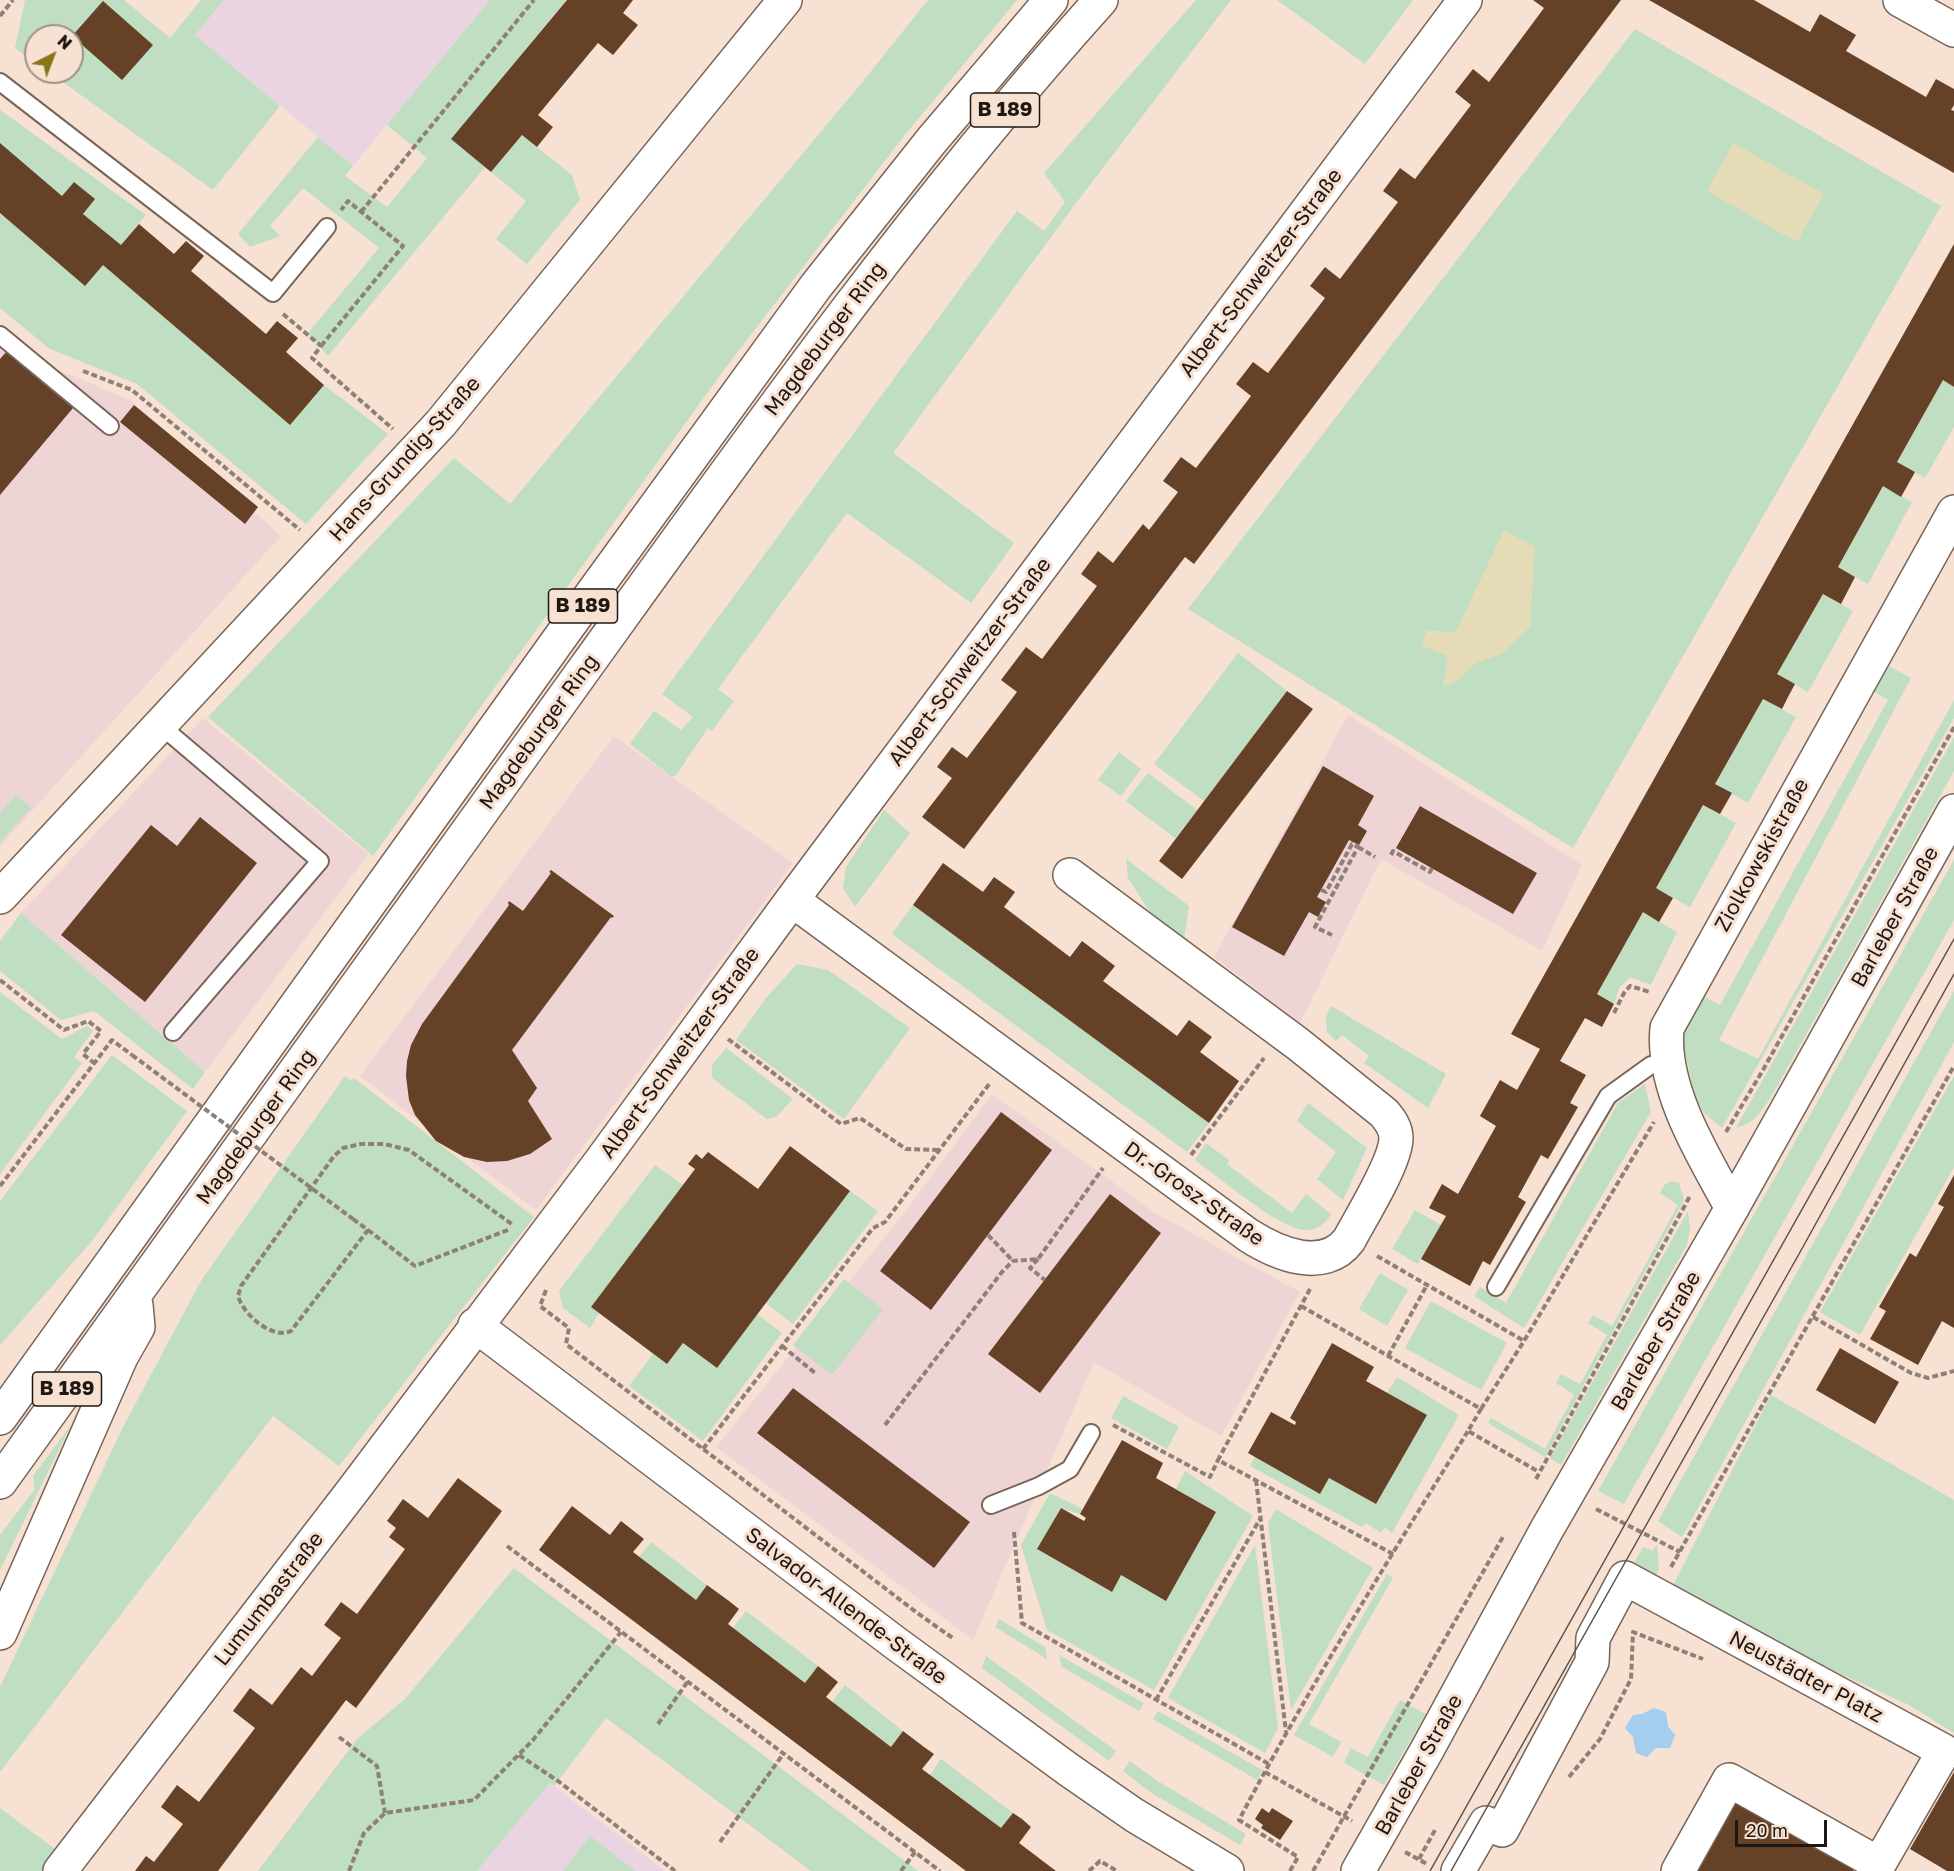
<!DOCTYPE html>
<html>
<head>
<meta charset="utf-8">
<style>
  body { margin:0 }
  #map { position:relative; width:1954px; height:1871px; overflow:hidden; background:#f6e1d2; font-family:"Golos Text",sans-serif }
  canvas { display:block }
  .north { position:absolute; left:24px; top:24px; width:60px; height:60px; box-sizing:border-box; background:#f6e1d2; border:2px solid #a09085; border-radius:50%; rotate:42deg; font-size:16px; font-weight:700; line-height:24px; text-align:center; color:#1f1712 }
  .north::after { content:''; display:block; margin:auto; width:21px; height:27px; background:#887518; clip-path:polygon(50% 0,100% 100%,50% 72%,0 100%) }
  .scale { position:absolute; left:1735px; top:1820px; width:92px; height:27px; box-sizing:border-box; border:3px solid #1f1712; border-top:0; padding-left:8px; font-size:18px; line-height:21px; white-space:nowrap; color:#1f1712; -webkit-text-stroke:4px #f6e1d2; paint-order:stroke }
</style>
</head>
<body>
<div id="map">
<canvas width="1954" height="1871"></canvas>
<div class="north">N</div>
<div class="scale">20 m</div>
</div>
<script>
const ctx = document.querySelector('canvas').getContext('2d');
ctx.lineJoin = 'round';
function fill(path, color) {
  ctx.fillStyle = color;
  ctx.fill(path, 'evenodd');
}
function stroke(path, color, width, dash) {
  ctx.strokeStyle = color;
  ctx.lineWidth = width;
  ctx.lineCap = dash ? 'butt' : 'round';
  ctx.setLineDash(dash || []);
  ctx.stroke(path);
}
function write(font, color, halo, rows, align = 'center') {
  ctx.font = font + ' "Golos Text",sans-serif';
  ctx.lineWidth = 6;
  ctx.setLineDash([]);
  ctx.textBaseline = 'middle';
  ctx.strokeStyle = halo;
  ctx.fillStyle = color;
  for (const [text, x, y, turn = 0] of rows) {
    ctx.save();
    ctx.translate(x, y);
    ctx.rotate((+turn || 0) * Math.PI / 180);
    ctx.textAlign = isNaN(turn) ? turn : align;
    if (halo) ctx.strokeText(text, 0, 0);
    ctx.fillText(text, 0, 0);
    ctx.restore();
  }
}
fill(new Path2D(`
  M0,327L44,364L130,400L281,536L0,846Z
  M1348,715L1582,865L1542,951L1381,859L1300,1023L1214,957Z
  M203,718L368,854L205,1072L21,913Z
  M614,736L793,863L536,1210L360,1076Z
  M992,1094L1155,1213L1300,1292L1221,1436L1094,1362L973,1640L716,1447L905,1212Z`), '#efd4d6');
fill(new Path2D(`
  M224,0H490L353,166L195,35Z
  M550,1783L665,1871H477Z`), '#ead4e2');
fill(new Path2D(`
  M25,0H124L170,38L201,0H224L195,35L280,106L213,190L49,72H72V36H36V63L15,48Z
  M490,0H566L452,139L485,167L328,356L308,333L379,248L303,188L270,226L280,236L250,247L238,234L318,137L353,166L345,176L387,207L427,158L387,125Z
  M928,0H1017L904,136L726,367L373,856L208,717L454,458L510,504L864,80Z
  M1196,0H1231L1073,207L893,453L1014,543L971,603L847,513L718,689L734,701L712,731L708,728L676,775L672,777L630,744L654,711L681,730L693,717L662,694L1017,211L1044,231L1065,202L1044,173Z
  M1277,0H1413L1365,64Z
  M1635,29L1941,206L1573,848L1188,609Z
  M0,110L146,215L121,245L83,214L94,199L74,182L62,196L0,143Z
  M522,135L572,175L580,200L527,264L496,239L526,201L491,172Z
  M0,213L85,285L103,265L324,385L388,434L306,524L137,384L50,349L0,308Z
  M1943,380L1954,387V427L1925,478L1897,462Z
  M1883,486L1912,502L1868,584L1838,567Z
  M1823,594L1853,611L1808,692L1777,674Z
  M1238,653L1287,691L1204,801L1154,764Z
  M1885,664L1911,678L1719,1040L1758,1059L1954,700V718L1722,1128L1704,1113L1695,1096L1683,1043L1686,1027L1703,996L1720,1005L1888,700L1871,690Z
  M1763,699L1796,717L1748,803L1715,784Z
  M1954,737V771L1771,1097C1761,1112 1755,1123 1736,1128Z
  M1119,752L1141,769L1121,796L1098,780Z
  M1148,773L1197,810L1175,838L1126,801Z
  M16,795L31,808L0,842V813Z
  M1703,805L1736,823L1690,907L1656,888Z
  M884,810L910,833L855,907L843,888L846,867Z
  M1126,859L1189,906L1184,939L1153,917L1128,878Z
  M1954,860V920L1624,1504L1598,1491Z
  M913,905L1209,1123L1187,1152L892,934Z
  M1643,912L1677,932L1651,985L1630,977L1619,988L1614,1004L1597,994Z
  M21,913L205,1072L193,1089L94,1011L61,1020L0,971V941Z
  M797,964L828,970L910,1028L844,1119L736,1040L766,998Z
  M1954,991V1042L1682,1537L1658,1521Z
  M0,992L62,1039L87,1026L93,1031L74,1057L82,1063L0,1174Z
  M1331,1006L1446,1074L1428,1108L1364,1063L1369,1056L1342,1035L1336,1041L1327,1032L1326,1017Z
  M726,1048L793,1099L776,1117L767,1119L712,1078V1065Z
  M112,1055L187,1111L92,1241L0,1345V1201Z
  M345,1076L351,1081L354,1078L534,1217L339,1466L273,1416L0,1772V1687L123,1427L201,1281Z
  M1954,1076V1167L1860,1335L1820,1312Z
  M1645,1084L1651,1112L1524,1328L1474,1296L1480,1287L1506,1303L1618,1103Z
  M1308,1103L1367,1148L1343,1200L1317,1179L1336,1152L1297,1121Z
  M1206,1143L1229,1160L1227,1164L1292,1213L1306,1194L1331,1214C1325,1224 1316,1231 1305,1230C1280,1229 1217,1176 1195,1160Z
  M655,1165L683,1185L591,1307L599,1313L590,1328L563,1308L559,1291Z
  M1672,1181L1679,1183L1684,1200L1545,1457L1488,1423L1491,1418L1545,1449L1574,1395L1556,1383L1561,1374L1580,1384L1607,1335L1588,1323L1593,1315L1612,1326L1678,1205L1660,1193L1665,1184Z
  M850,1191L878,1211L793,1324L766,1303Z
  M1415,1210L1441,1225L1418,1264L1392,1249Z
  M1688,1211L1690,1228L1687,1245L1561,1465L1550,1458Z
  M1380,1273L1408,1290L1387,1326L1359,1309Z
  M844,1279L883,1309L832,1375L793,1345Z
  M1431,1301L1507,1343L1481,1390L1405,1348Z
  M757,1314L782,1333L703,1441L629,1386L653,1354L667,1364L683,1343L717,1368Z
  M1397,1377L1459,1415L1392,1533L1385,1527L1381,1533L1366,1523L1362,1527L1250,1466L1255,1457L1320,1494L1329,1478L1376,1504L1426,1415L1387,1393Z
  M1771,1395L1954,1500V1733L1909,1705L1668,1595Z
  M1123,1396L1179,1427L1167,1449L1111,1418Z
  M71,1425L0,1570V1535L35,1489L33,1476Z
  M1185,1471L1253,1516L1154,1690L1047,1630L1021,1545L1050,1493L1083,1509L1080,1514L1060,1508L1038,1550L1111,1592L1121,1575L1166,1601L1216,1512L1176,1489Z
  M1276,1509L1373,1568L1291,1710L1268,1523Z
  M651,1542L707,1585L696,1600L639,1557Z
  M1255,1545L1278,1728L1265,1753L1168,1698Z
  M1657,1545L1659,1570L1647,1590L1625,1578L1643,1547L1652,1551Z
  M514,1568L918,1871H811L606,1718L554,1786L550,1783L477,1871H258L357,1739L405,1699Z
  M1387,1574L1393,1578L1309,1724L1341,1742L1333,1757L1294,1735Z
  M746,1611L818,1666L805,1683L733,1628Z
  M999,1619L1045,1647L1047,1659L995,1627Z
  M1059,1655L1144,1703L1139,1711L1062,1667Z
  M986,1656L1116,1751L1109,1761L982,1668Z
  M845,1685L903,1731L891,1747L832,1702Z
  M1400,1700L1426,1714L1384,1785L1344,1763L1351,1748L1368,1757Z
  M1158,1711L1262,1770L1257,1780L1153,1719Z
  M941,1759L1013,1813L1001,1828L930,1775Z
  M1130,1761L1156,1780L1246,1834L1240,1845L1150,1792L1123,1771Z
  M0,1808L59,1852L45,1871H0Z
  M590,1836L635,1871H563Z`), '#bfdec2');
fill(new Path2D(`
  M1733,143L1824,194L1797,242L1707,191Z
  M1504,530L1535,547L1530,627L1502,654L1474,664L1457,681L1443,687L1448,656L1421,645L1427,630L1455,633Z`), '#e5dcb7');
fill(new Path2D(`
  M1654,1708L1666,1712L1668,1726L1675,1735L1670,1748H1656L1647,1757L1636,1753L1633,1737L1625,1728L1633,1715L1642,1714Z`), '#a3ceed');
fill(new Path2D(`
  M567,0H633L623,13L638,25L613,55L598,43L538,115L553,127L537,147L522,135L491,172L451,139Z
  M1533,0H1621L1194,564L1185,557L964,849L922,817L952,778L937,767L952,747L967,758L1017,692L1001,680L1026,647L1042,659L1097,586L1081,574L1098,551L1113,563L1143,524L1149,530L1178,492L1163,481L1181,457L1196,468L1251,396L1236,384L1253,362L1268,373L1325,298L1310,286L1325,267L1340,279L1398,202L1383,191L1400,168L1415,179L1471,105L1455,92L1473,69L1489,82L1544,8Z
  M1649,0H1754L1810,32L1820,14L1856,35L1846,51L1926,97L1936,79L1954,89V105L1951,110L1954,111V173Z
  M103,1L153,45L122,80L72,36Z
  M0,143L62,196L74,182L95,199L83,214L121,245L139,224L174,254L186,241L204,256L191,271L266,334L277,321L298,338L286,352L324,385L290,425L103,265L85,286L0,213Z
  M1954,244V387L1943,380L1897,462L1915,472L1901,497L1883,486L1838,567L1855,577L1841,604L1823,594L1777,674L1795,684L1788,697L1782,709L1763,699L1715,784L1732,793L1720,814L1703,805L1656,888L1673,898L1659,922L1643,912L1597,994L1614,1004L1602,1027L1585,1018L1560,1061L1586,1075L1570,1103L1578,1107L1548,1159L1541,1155L1518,1197L1526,1202L1490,1265L1483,1261L1470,1286L1421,1259L1446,1216L1429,1208L1442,1184L1458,1194L1496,1126L1480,1116L1500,1080L1517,1090L1540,1049L1511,1034Z
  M6,352L73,408L0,495V359Z
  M134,405L258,507L245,524L120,422Z
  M1287,691L1313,709L1182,879L1159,861Z
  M1323,766L1374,796L1358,825L1367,831L1359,845L1349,840L1317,897L1326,902L1318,917L1309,912L1284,956L1232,927Z
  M1420,806L1537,873L1513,914L1396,848Z
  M200,817L257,863L145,1002L61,935L151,825L177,846Z
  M943,863L983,892L994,877L1015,892L1004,907L1070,957L1082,941L1115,966L1103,981L1177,1036L1189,1020L1212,1037L1200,1052L1239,1081L1209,1123L913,905Z
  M551,870L614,916L612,918L611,917L512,1050L537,1088L528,1101L552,1139L530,1154L507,1161L487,1162L464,1157L436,1141L415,1115L409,1100L406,1076L407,1061L411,1045L422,1024L509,905L508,903L509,901L523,911L551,873L549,872Z
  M1001,1112L1052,1150L931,1310L880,1271Z
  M790,1146L850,1191L717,1368L683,1343L667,1364L591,1307L695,1169L688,1164L696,1154L702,1159L708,1152L758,1189Z
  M1954,1175V1328L1942,1321L1918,1365L1870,1339L1886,1311L1879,1307L1910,1253L1916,1257L1944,1207L1938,1204Z
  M1110,1194L1161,1233L1040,1393L988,1354Z
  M1332,1343L1374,1367L1366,1381L1427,1415L1376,1504L1329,1478L1320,1494L1248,1453L1271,1412L1295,1425L1296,1422L1290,1418Z
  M1840,1348L1899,1382L1875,1424L1816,1390Z
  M793,1388L970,1522L934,1568L757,1433Z
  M1122,1440L1163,1463L1156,1478L1216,1512L1166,1601L1121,1575L1112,1592L1037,1549L1061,1508L1084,1521L1086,1518L1080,1514Z
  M458,1478L502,1511L356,1708L346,1700L218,1871H135L146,1856L154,1862L183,1824L161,1807L177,1785L199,1802L255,1728L233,1711L250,1688L272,1705L301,1667L312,1676L341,1638L324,1625L341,1602L357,1614L405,1549L389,1537L396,1528L387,1521L403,1499L428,1518Z
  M572,1506L610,1535L621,1521L644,1539L633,1552L696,1600L707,1585L729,1601L739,1609L728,1624L805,1683L818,1666L838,1682L826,1697L891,1747L903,1731L924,1747L934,1754L922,1769L1001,1828L1013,1813L1022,1819L1031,1827L1019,1843L1056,1871H966L539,1550Z
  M1954,1772V1871H1947L1910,1849Z
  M1736,1792L1858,1862L1853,1871H1691Z
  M1262,1808L1269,1813L1272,1808L1293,1821L1280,1840L1261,1828L1263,1825L1255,1819Z`), '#644127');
const lane = new Path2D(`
  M0,82L273,293L327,227
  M0,335L110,426
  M160,725L320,861L173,1032
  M1496,1287L1608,1096L1651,1065
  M991,1505L1039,1486L1070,1469L1091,1433`);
const street = new Path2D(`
  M1900,0L1954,30
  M0,897L441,423L785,0
  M792,900L1248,1235C1276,1253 1324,1274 1349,1240C1361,1217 1396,1162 1396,1138C1396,1128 1390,1120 1384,1113L1298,1044L1070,875
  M1732,1208C1704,1157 1661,1089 1667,1028L1954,512
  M475,1325L894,1642L1069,1770L1134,1815L1227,1871
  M60,1871L354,1489L601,1161L792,900L1465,0
  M1458,1871L1486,1823L1502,1830L1592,1662L1593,1638L1625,1578L1944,1751L1879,1864L1729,1780L1678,1871`);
const secondary = new Path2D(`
  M1358,1871L1427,1750L1547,1529L1732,1208L1954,811`);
const highway = new Path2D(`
  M0,1418L567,628L816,286L932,140L1051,0
  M0,1482C197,1212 391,940 585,668C750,439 912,210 1101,0
  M0,1633L121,1357L138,1327L136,1305`);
stroke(lane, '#776558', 20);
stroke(street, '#776558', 36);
stroke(secondary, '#776558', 36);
stroke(highway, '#776558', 36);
stroke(new Path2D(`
  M0,16L13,0
  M361,212L534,0
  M283,314L321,346L312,358L393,429
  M321,346L403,246L348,201L341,210
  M83,371L132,390L300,530
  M1358,847L1375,857
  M1391,855L1393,851L1430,872L1432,868
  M1321,890L1326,892L1352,844L1358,847L1315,927L1332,935
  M0,980L64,1030L88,1021L101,1031L83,1054L94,1063
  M1614,1013L1624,993L1630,986L1650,992
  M728,1039L841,1124L860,1118L906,1149L939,1150
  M1726,1132L1763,1070L1954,727
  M1191,1155L1264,1058
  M0,1186L112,1040L132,1055
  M353,1219L368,1230L291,1331C272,1340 243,1314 238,1296L241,1286L334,1156L343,1148L361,1144H384L409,1150L513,1225
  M368,1230L415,1266L508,1230
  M988,1235L1013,1261
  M1377,1256L1524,1341
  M1038,1259L1030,1268L1045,1280
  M1310,1289L1218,1460L1393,1554
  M546,1290L540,1306L569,1328L566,1344L916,1612L954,1639
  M1301,1306L1481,1409L1468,1431L1539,1472
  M1813,1317L1911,1373L1928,1378L1954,1371
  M782,1346L815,1373
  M1388,1356L1427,1285
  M1481,1409L1524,1341L1654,1122
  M885,1425L1002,1272L1013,1261L1038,1259L1103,1168
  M1113,1425L1210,1477L1218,1460
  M703,1449L873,1228L885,1222L990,1083
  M1536,1479L1690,1196
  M1256,1480L1286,1732
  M1596,1509L1680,1552
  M1014,1532L1022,1623L1269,1764
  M507,1546L940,1871
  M1671,1567L1954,1066
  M1156,1700L1260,1519
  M658,1724L688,1681
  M339,1737L377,1766L385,1813
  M519,1755L558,1781L675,1871
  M1265,1772L1352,1821
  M1569,1777L1600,1739L1631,1679L1633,1632L1703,1659
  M720,1842L784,1753
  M1405,1852L1427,1864
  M1419,1859L1435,1830
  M349,1871L364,1833L385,1813L474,1800L533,1740L621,1632
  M901,1871L915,1852
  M1089,1871L1100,1861L1117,1871
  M1290,1871L1298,1857L1239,1820C1309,1687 1389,1559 1468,1431
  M1313,1871L1504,1535`), '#8e8075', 4, [6, 3]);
stroke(lane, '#fff', 16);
stroke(street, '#fff', 33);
stroke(secondary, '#fff', 33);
stroke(highway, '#fff', 33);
stroke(new Path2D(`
  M1430,1871L1954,939
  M1451,1871L1799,1254L1954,974`), '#5d5149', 1.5);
stroke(new Path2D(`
  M132,1055L353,1219`), '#8e8075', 4, [6, 3]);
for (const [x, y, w] of [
  [1005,110,69],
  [583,606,69],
  [67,1389,69]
]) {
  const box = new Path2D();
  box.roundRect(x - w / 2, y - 17, w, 34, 4.5);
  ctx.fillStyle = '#f6e1d2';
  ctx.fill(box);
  stroke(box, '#1f1712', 1.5);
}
write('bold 20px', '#1f1712', null, [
  ["B 189",1005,110],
  ["B 189",583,606],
  ["B 189",67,1389]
]);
write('21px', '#1f1712', '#f6e1d2', [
  ["Albert-Schweitzer-Straße",1261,273,-53],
  ["Magdeburger Ring",825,339,-53],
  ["Hans-Grundig-Straße",405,459,-48],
  ["Albert-Schweitzer-Straße",970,662,-53],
  ["Magdeburger Ring",539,732,-54],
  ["Ziolkowskistraße",1762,855,-61],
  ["Barleber Straße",1895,917,-61],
  ["Albert-Schweitzer-Straße",680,1053,-54],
  ["Magdeburger Ring",256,1127,-54],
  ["Dr.-Grosz-Straße",1194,1194,35],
  ["Barleber Straße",1656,1341,-60],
  ["Lumumbastraße",269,1599,-52],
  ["Salvador-Allende-Straße",846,1606,37],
  ["Neustädter Platz",1806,1677,28],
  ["Barleber Straße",1419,1765,-61]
]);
</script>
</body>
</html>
